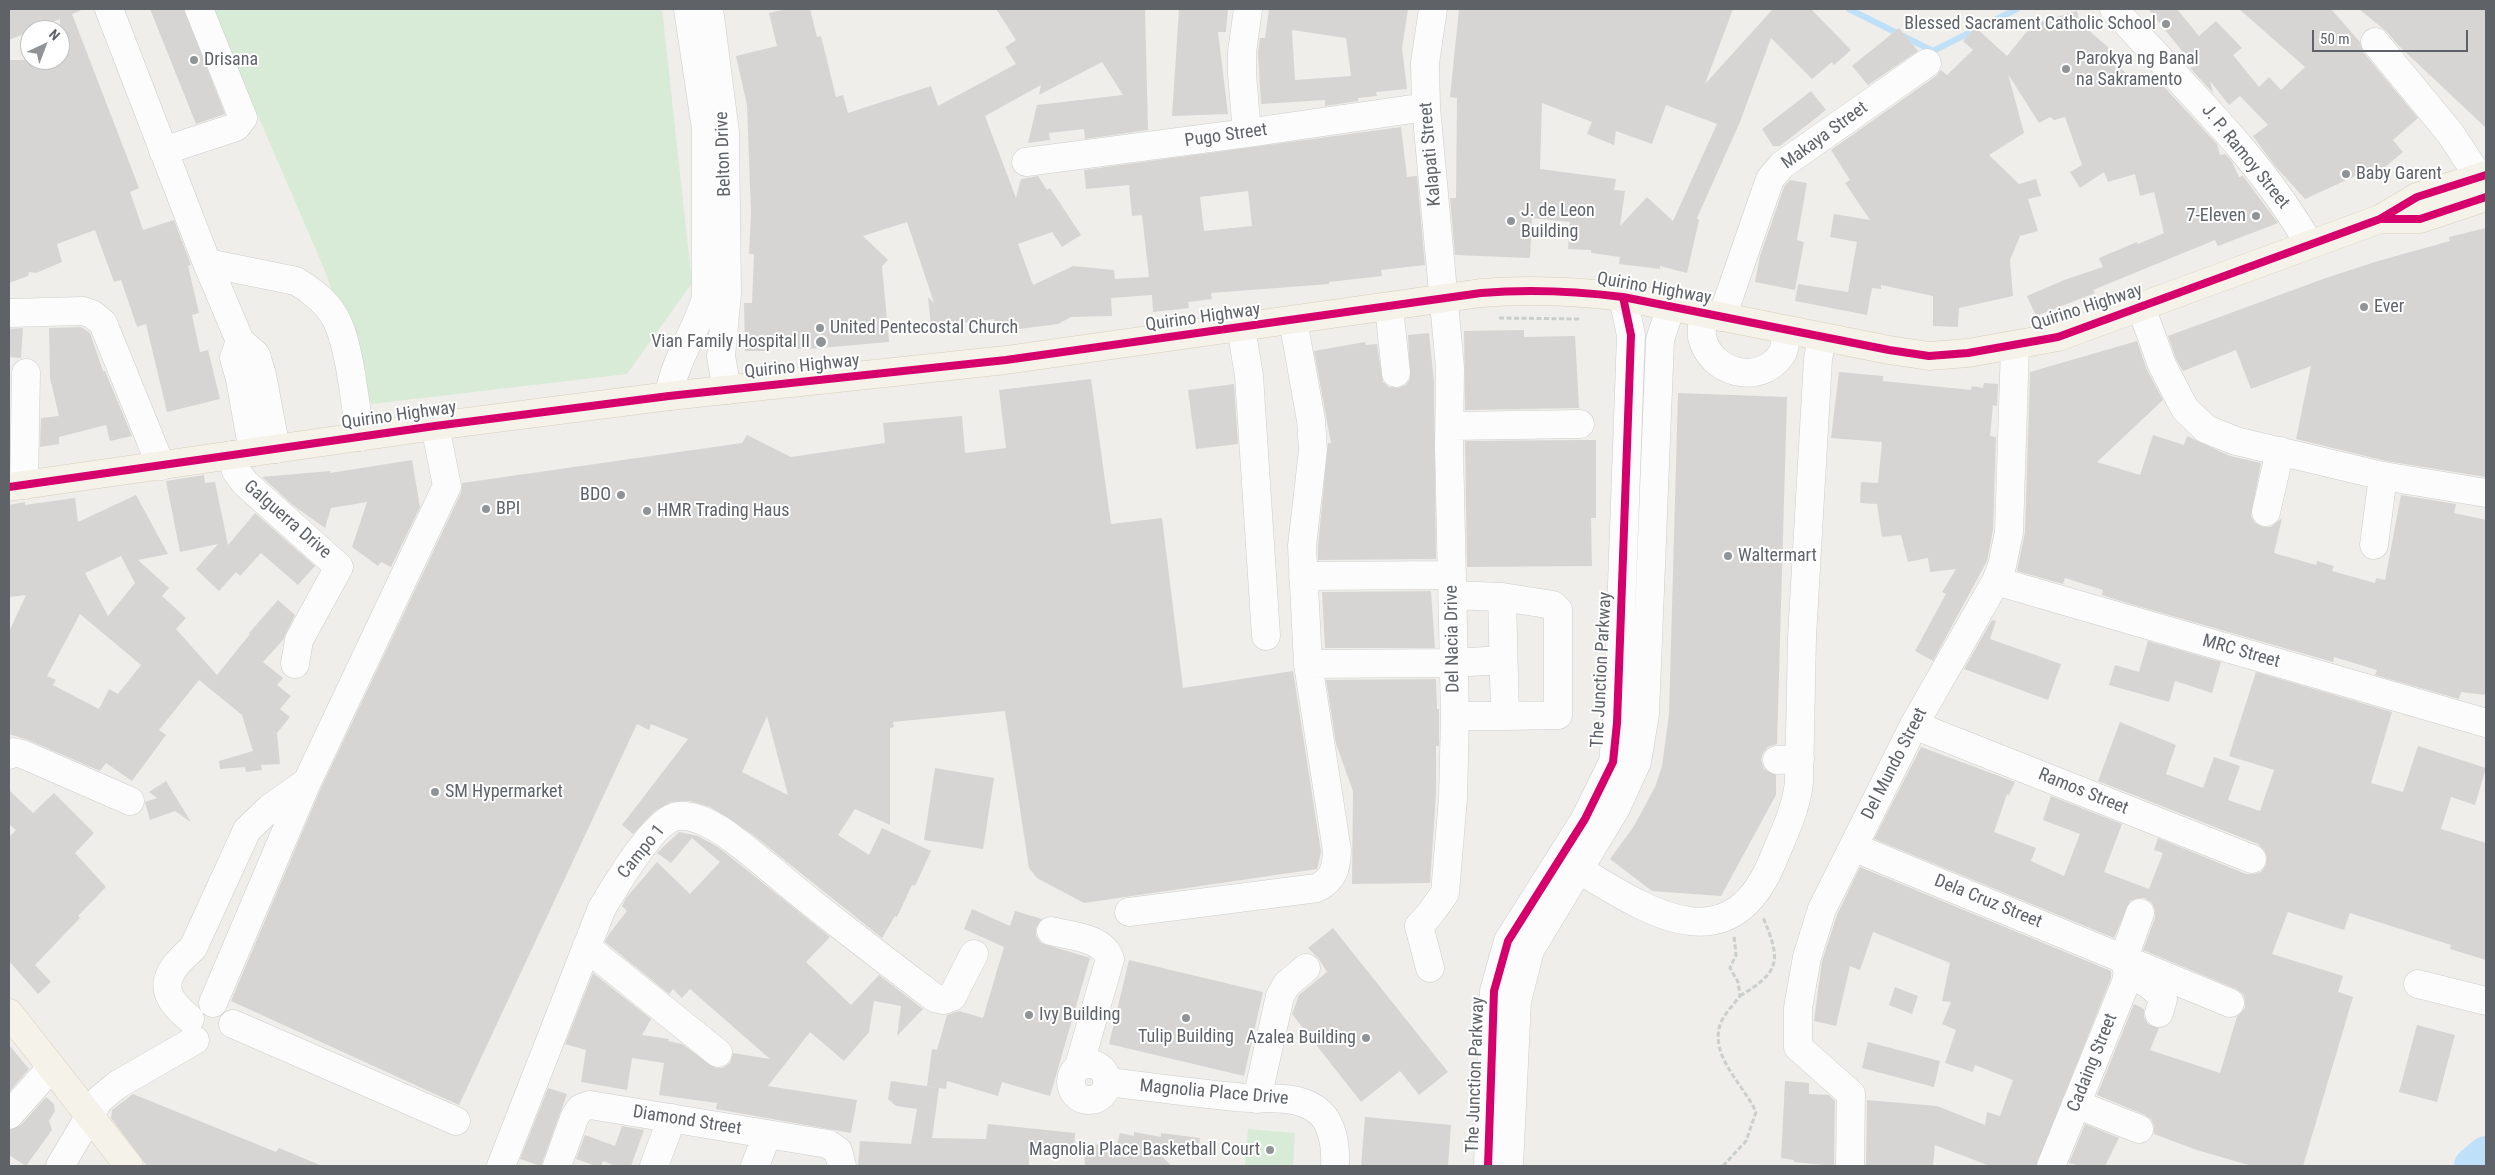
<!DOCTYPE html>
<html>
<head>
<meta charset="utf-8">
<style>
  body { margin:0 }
  #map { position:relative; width:2495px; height:1175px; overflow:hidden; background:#efeeea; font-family:"Roboto Condensed",sans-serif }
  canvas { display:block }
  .frame { position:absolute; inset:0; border:10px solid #5f6368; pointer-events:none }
  .north { position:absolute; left:20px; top:20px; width:50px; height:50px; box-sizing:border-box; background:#fff; border:1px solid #bfc1c3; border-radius:50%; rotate:43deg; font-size:14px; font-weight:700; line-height:20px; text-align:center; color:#5f6368 }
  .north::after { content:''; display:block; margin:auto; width:18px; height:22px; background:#919496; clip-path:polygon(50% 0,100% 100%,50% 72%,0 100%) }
  .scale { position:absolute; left:2312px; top:30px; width:156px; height:22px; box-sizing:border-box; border:2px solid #5f6368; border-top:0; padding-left:6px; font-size:15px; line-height:18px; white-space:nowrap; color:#5f6368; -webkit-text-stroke:4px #fff; paint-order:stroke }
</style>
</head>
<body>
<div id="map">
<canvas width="2495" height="1175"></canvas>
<div class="frame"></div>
<div class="north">N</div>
<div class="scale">50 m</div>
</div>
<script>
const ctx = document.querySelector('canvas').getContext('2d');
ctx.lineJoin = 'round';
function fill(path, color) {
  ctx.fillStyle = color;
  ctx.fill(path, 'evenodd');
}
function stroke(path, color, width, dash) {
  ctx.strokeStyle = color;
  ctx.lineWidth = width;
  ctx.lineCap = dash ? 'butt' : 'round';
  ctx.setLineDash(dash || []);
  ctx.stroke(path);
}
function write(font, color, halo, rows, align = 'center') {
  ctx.font = font + ' "Roboto Condensed",sans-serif';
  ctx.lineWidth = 4;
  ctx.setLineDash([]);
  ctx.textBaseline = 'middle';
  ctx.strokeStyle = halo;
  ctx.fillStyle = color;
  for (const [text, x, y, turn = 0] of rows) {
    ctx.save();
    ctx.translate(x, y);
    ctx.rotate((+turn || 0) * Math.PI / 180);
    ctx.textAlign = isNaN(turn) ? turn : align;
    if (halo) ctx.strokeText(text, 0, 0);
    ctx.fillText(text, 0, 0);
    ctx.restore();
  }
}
fill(new Path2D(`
  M212,9H662L692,283L627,374L371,404L325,271Z
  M1248,1129L1295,1133L1293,1166H1245Z`), '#d8ebd6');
stroke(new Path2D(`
  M1849,9L1933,51L2017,9`), '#bfe0f9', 6);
stroke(new Path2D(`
  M2473,1166L2486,1155`), '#bfe0f9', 38);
fill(new Path2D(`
  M9,9H84L72,14L139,188L130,192L143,230L174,220L191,265L188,266L199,313L192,315L200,352L208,350L220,399L167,412L146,324L137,327L121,280L114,282L95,230L57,244L62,262L36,273L29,272L28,276L9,283V60H60V19L9,40Z
  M150,9H184L225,114L196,124Z
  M787,9H810L817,37L821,36L836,97L843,95L848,113L931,86L938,106L1016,64L1005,47L1016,40L996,9H1145L1148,130L1085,139L1084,129L1049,133L1050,140L1028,143L1037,105L1123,95L1102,62L1039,95L1041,85L985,116L1016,198L1021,179L1038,176L1047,190L1050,188L1081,235L1062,247L1052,232L1018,244L1033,285L1073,266L1114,270L1115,279L1149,277L1142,215L1132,216L1129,185L1086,189L1084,170L1401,127L1407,177L1417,176L1425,265L1381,270L1382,276L1329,282V284L1211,293L1212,299L1188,302L1189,308L1153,312L1152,295L1111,298L1112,316L1071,317L1058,324L996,332L994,319L931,327L928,297L934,303L907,222L863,236L888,260L882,266L889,342L809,349L767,348V351H745L744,303H752L754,254H749L751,213L747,105L736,56L777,46L769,13ZM1248,191L1252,226L1204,231L1200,197Z
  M1179,9H1228L1226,32H1218L1228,114L1172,116Z
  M1269,9H1408L1402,48L1407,89L1376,92L1377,96L1358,98V101L1325,106V100L1261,104L1258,53L1260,38H1265ZM1292,30L1346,38L1351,76L1295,80Z
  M1459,9H1733L1705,84L1773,9H1811L1851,50L1834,65L1832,62L1812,79L1771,38L1740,122L1697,218L1699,220L1687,273L1660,266V269L1619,264L1620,257L1591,253V250L1568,249L1570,222L1532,218L1530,258L1455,255L1450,198H1456L1457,98L1450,97ZM1542,103L1592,122L1587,134L1614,145L1616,131L1652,144L1666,105L1717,124L1673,221L1647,197L1620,226L1625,191L1614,190L1616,179L1540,169Z
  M2148,9H2177L2199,36L2216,21L2242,48L2233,55L2259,87L2269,77L2281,90L2305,67L2239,9H2331L2360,42L2363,52L2418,118L2393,140L2403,152L2379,172L2375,167L2305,199L2275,166L2253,136L2268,125L2240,96L2229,105L2210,81L2213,93L2190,68L2197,66L2193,61L2191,62Z
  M2359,9H2486V128L2398,45L2387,32Z
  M2077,11L2080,23L2116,54L2114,61L2134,82L2155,77L2217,144L2220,155L2225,154L2231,160L2239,177L2243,176L2278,223L2218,246L2215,240L2093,290L2095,293L2036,316L2027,296L2064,280L2103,267L2099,258L2137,242L2138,244L2164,233L2154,192L2140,196L2135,174L2108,182L2104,172L2080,188L2070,172L2082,165L2065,117L2054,120L2050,117L2039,123L2008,74L2024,133L1989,155L2019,184L2036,179L2041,196L2028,199L2038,231L2020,236L2010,260L2013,296L1959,308L1958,327L1933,326V296L1881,285V289L1872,288L1867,315L1795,301L1798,284L1848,292L1857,242L1830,237L1834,214L1870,220L1845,183L1850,180L1831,150L1936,76L1941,70L1947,75L1973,50L1963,41L1975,27L2007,56L2033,24Z
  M1899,28L1918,51L1868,85L1852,66Z
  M1811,91L1826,110L1780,146H1773L1762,129Z
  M1790,180L1807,183L1797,240L1804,242L1795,290L1755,282L1760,256L1784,187Z
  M2486,228V477L2386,461L2296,439L2311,366L2251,389L2236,350L2183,371L2176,359L2168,336L2323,279L2378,261L2450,241L2449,237Z
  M81,327L90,333L103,371H105L132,436L110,441L106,425L59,437V444L40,447L41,418L59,416L50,378L49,328Z
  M23,328L21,358L9,357V329Z
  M1524,330V337L1575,336L1579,408L1465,410L1464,331Z
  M1429,333L1434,382L1436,559L1318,560V546L1328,443H1331L1314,351L1365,342L1366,345L1377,344L1383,382L1389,387L1398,388L1406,385L1410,379L1408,335Z
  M2137,341L2147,370L2163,400L2097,462L2140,475L2153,435L2184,445L2187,436L2230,456L2261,463L2251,516L2255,523L2263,527H2271L2282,518L2274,553L2316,565L2317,561L2334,566L2332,571L2375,583L2376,578L2385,580L2401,495L2456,504L2454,513L2486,520V695L2461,692L2459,699L2375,675L2377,670L2334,657L2333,662L2127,603L2102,595L2103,590L2065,578L2063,584L2017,571L2025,532L2030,372Z
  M1839,372L1883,376V381L1971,390L1972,386L1983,388L1984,383L1998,384L1997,406L1993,405L1990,436L1996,437L1993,530L1987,561L1933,661L1915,651L1946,594L1942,592L1956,569L1930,572L1928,558L1908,562L1901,535L1882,537L1877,504L1860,503L1861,482L1878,483L1882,442L1831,438Z
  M1091,379L1111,524L1162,518L1183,688L1293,671L1321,852L1317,869L1084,903L1037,878L1029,868L1005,711L893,722L894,727L890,728V825L855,809L838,835L869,855L882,828L931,851L915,886L912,885L897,917L895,916L882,938L752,834L710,807L690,801L671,802L655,811L633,834L622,825L688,739L651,724L649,730L637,724L459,1105L231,1001L321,788L461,493L462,483L742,443L747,435L791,457L885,443L883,423L962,416L965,453L1006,448L999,390ZM767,716L788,795L742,772Z
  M1234,384L1238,444L1196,449L1188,390Z
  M1678,393L1787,397L1777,744L1768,747L1763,753L1761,760L1764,769L1776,775V795L1721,896L1652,891L1610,859L1634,826L1655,787L1662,766L1669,714Z
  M1580,440H1596V518H1591L1592,566L1467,567L1465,441Z
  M412,460L420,507L391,567L381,562L378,566L352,547L367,502L331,508L325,528L294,506L262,477L330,471V473Z
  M204,475L205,483L215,482L228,545L255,513L315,566L298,585L261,553L240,576L236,572L219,591L196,569L218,544L180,552L166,481Z
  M136,495L168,554L138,560L169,588L162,596L186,618L176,629L217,675L250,634L249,633L278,600L295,615L283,640L263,662L283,678L277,685L291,696L280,709L290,717L277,733L280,764L261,765L262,770L246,772L245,767L220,769L219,761L253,751L242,715L199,680L159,730L166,735L132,781L106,763L100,771L28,740L9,734V632L26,595L9,597V505L25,502V505L75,498L78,522ZM121,556L135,583L108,616L85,573ZM80,614L141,665L118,694L109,689L99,709L53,685L56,680L47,676Z
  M1431,591L1435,648H1325L1322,592Z
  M1992,620L1996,621L1990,639L2061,664L2048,700L1964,669Z
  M2148,641L2221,662L2212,693L2175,681L2169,702L2109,685L2115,665L2139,672Z
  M2256,672L2392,712L2371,783L2403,792L2418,746L2486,768L2475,805L2451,797L2441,829L2486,843V960L2450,949L2451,945L2350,913L2344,930L2288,912L2272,954L2343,976L2338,992L2353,997L2303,1166H2252L2197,1150L2154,1134V1126L2151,1119L2145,1115L2097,1095L2134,1004L2144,1009V1017L2148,1024L2159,1028L2150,1050L2220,1073L2237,1017L2245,1008V1000L2243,994L2236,989L2143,950L2155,918V910L2152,903L2145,898H2138L2130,901L2114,938L1874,839L1921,747L2015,782L2009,795L2007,794L1994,832L2036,848L2031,861L2064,876L2080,834L2043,820L2051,796L2122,824L2104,872L2149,889L2163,853L2154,850L2158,838L2246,874H2254L2261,872L2266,865L2267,857L2264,850L2258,844L2098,781L2120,722L2176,745L2166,774L2203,788L2214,757L2240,766L2228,800L2260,811L2274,770L2229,756Z
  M1436,679L1437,709H1439V746H1436V794L1430,883L1352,884L1353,791L1336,744L1326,680Z
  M935,768L994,778L983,849L924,840Z
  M166,781L191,822L175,811L150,820L145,802L157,798L149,792Z
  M9,790L33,813L54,793L94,833L75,853L106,887L78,916L80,918L35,965L51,982L38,994L9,961V837L16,830L9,824Z
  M679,832L698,836L718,847L830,937L806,962L851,1005L879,975L923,1009L897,1036L901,1006L874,1001L869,1032L844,1061L810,1032L768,1086L857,1100L851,1133L716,1109L717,1103L659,1095L664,1063L632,1058L627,1090L581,1082L586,1050L565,1044L593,973L651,1019L642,1035L669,1039L668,1041L682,1044L715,1068H723L730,1063L733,1053L770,1059L690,989L682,998L673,989L669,994L605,942L609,934L627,911L622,906L626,898L657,862L690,894L720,862L692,838L671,863L657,853Z
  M1860,867L2111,971V978L2036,1166H1990L1935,1145L1933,1166H1866L1867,1100L1937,1106L1985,1125L1987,1112L2000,1116L2013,1080L1975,1065L1973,1072L1945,1063L1956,1030L1942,1024L1951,1002L1942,1001L1950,963L1873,932L1860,970L1850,966L1836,1026L1814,1021L1822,961L1837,915Z
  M972,909L1010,926L1015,911L1042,919L1036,928V936L1041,943L1090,958L1050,1096L1002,1082L998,1096L947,1081L946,1089L927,1086L932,1049L937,1050L947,1015L959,1011L983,1018L1004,947L964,929Z
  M1333,928L1448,1072L1419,1095L1400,1071L1361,1102L1292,1014L1299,995L1327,972L1318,958L1308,948Z
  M1129,960L1263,992L1244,1076L1109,1044Z
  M1895,987L1918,996L1912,1014L1889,1005Z
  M2417,1025L2455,1035L2437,1102L2399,1092Z
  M1868,1042L1940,1061L1934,1087L1862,1068Z
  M9,1045L29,1069L9,1092Z
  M891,1081L939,1088L932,1138L986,1139L988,1124L1075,1133L1074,1155L1029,1153V1166H858L860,1141L911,1144L917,1109L896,1106L888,1099Z
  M1785,1081L1809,1083V1094L1829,1095L1835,1101L1834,1166L1794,1162V1160L1781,1158Z
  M548,1088L567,1094L541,1166L520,1159Z
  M133,1094L276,1152L279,1148L322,1166H147L111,1118L112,1110Z
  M46,1097L54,1104L55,1111L49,1121L52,1130L26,1166L9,1155V1130L21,1125Z
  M1365,1117L1451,1125L1448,1166H1361Z
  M2085,1124L2119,1138L2105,1166H2081L2069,1163Z
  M622,1126L644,1130L631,1166H616L603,1161L601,1166H596L576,1159L585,1135L615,1146Z
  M1134,1132L1161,1137V1133L1200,1138L1197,1157L1156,1151L1172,1166H1085L1084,1154L1100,1142L1113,1159L1120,1133L1134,1136Z`), '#d6d5d3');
const minor = new Path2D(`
  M109,9L207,263L240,341L256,355L262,375L276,449
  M709,9L725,132L727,294L721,356L727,390
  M2114,9C2182,86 2258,154 2309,244
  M2375,42L2450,133L2479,177
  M1247,133L1242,74V52L1248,9
  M163,151L236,127L243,118L199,9
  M1026,162L1247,133L1426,107
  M207,263L296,281C308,288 325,301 333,314C350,340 355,405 360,437
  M1389,307L1396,373
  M2141,307L2162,365L2185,409L2206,429L2236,441L2383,476L2486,493
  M9,313L83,311L92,314L103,323L161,466
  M1703,314C1703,321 1701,330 1702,337C1710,373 1760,387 1782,354C1785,348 1786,338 1788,331
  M1722,317L1770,179L1782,165L1927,63
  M1241,327L1249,376L1266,636
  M240,341L234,358L240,379L253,452
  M669,396C674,361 696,332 706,298V129L688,9
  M1451,426L1580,424
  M232,455L236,471L245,483L339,567L299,640L295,664
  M24,485L26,373
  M2266,512L2280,451
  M2374,545L2383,476
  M1303,576L1452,575
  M1996,581L2486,723
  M1453,595L1502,597L1505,716H1455
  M1502,597L1553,605L1558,610V715L1505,716
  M1308,664L1453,663L1503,660
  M1914,725L2252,859
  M9,755L14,752L22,754L130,801
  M1777,760L1800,759
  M1853,847L2230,1003
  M1565,861C1639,905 1729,975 1775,855C1785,832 1796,808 1799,783L1802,637L1818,359L1822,338
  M1129,912L1317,888C1334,879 1336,869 1337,851L1308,664L1302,546L1313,450L1311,420L1293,320
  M1051,931C1070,936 1103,937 1110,959L1079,1066
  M586,947L718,1053
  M2123,960L2140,913
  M1430,968L1419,926L1430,914L1445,893L1453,798L1455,716L1449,448L1450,368L1426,107L1425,63L1433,9
  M2131,976C2144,981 2155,986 2163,999L2159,1013
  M2418,984L2486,1001
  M213,1003L307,782L447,486L435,426
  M190,1019C156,992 163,974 193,948L247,830L270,808L307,782
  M233,1024L456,1121
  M1071 1082a18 18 0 1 1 36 0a18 18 0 1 1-36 0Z
  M1108,1082C1151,1087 1193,1093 1236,1097C1261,1100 1292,1094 1314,1108C1333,1119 1336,1147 1335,1166
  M1257,1099L1280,996L1287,984L1306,968
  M2076,1104L2139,1129
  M9,1115L51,1068
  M60,1166L99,1100L117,1085L195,1040
  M501,1166L602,908C614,888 652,824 674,817C691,811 719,828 733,839C760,859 785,882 812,903C853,936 894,967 935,998L944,1000L952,997L974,954
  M557,1166L575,1116L581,1108L590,1105L828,1144L838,1151L842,1166
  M654,1166L672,1118
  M755,1166L767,1135
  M1488,1166L1494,991L1508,941L1585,819L1613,762L1617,723L1631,335L1623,297
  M1509,1166L1517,1001L1530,950L1616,808L1637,762L1645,714L1660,340L1671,306
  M1850,1166L1851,1094L1798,1047V1008L1807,957L1822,909L1914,725L1996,581L2002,566L2009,532L2015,345
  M2051,1166L2126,982L2128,970L2123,960`);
const major = new Path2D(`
  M2382,219H2420L2486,197
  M9,487L435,426L669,396L1006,360L1481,293C1529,289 1575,291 1623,297L1889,350L1929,356L1968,353L2058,337L2380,219L2417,197L2486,175
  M9,1013L129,1166`);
stroke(minor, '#cbcccc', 29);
stroke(major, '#d7ceb8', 29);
stroke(new Path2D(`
  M1499,318L1580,319
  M1740,996C1781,971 1781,961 1763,917
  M1723,1166L1746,1141L1756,1112C1744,1085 1710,1057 1720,1025C1723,1015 1734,1004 1740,996L1738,982L1730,968L1736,955L1734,936`), '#cacfcc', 3, [5, 2.5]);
stroke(minor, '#fdfcfc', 28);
stroke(major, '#f4f2e9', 28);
stroke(new Path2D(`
  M2380,219H2420L2486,197
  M9,487L435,426L669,396L1006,360L1481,293C1529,289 1575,291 1623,297L1889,350L1929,356L1968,353L2058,337L2380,219L2417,197L2486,175
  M1488,1166L1494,991L1508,941L1585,819L1613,762L1617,723L1631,335L1623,297`), '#d6006c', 8);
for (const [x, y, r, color] of [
  [2166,24,5,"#919496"],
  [194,60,5,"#919496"],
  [2066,69,5,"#919496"],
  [2346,174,5,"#919496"],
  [2256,216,5,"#919496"],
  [1511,221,5,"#919496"],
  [2364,307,5,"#919496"],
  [820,328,5,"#919496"],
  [821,342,6,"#919496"],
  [621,495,5,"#919496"],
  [486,509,5,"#919496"],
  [647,511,5,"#919496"],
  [1728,556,5,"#919496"],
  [435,792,5,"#919496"],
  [1029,1015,5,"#919496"],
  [1186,1018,5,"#919496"],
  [1366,1038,5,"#919496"],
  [1270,1150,5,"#919496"]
]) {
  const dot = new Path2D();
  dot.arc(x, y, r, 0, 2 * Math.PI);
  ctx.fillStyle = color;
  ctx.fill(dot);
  stroke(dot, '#fff', 2);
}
write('18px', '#5f6368', '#fff', [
  ["Blessed Sacrament Catholic School",2156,24,"right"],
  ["Parokya ng Banal",2076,59],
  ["na Sakramento",2076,80],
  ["Drisana",204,60],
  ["Baby Garent",2356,174],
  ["J. de Leon",1521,211],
  ["Building",1521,232],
  ["7-Eleven",2246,216,"right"],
  ["Ever",2374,307],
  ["United Pentecostal Church",830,328],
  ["Vian Family Hospital II",810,342,"right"],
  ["BDO",611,495,"right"],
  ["BPI",496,509],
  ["HMR Trading Haus",657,511],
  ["Waltermart",1738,556],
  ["SM Hypermarket",445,792],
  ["Ivy Building",1039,1015],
  ["Tulip Building",1186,1037,"center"],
  ["Azalea Building",1356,1038,"right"],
  ["Magnolia Place Basketball Court",1260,1150,"right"]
], 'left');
write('18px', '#5f6368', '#fff', [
  ["Pugo Street",1226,136,-8],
  ["Makaya Street",1825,136,-36],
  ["Belton Drive",724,154,-92],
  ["Kalapati Street",1431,154,-95],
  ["J. P. Ramoy Street",2245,157,51],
  ["Quirino Highway",1654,289,10],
  ["Quirino Highway",2087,308,-18],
  ["Quirino Highway",1203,318,-8],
  ["Quirino Highway",802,367,-6],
  ["Quirino Highway",399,416,-8],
  ["Galguerra Drive",287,520,41],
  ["Del Nacia Drive",1453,639,-91],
  ["MRC Street",2241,652,16],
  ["The Junction Parkway",1602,670,-87],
  ["Del Mundo Street",1895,764,-63],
  ["Ramos Street",2083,792,22],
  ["Campo 1",642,852,-51],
  ["Dela Cruz Street",1988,902,22],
  ["Cadaing Street",2093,1063,-68],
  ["The Junction Parkway",1476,1075,-88],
  ["Magnolia Place Drive",1214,1093,5],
  ["Diamond Street",687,1121,9]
]);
</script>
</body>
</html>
